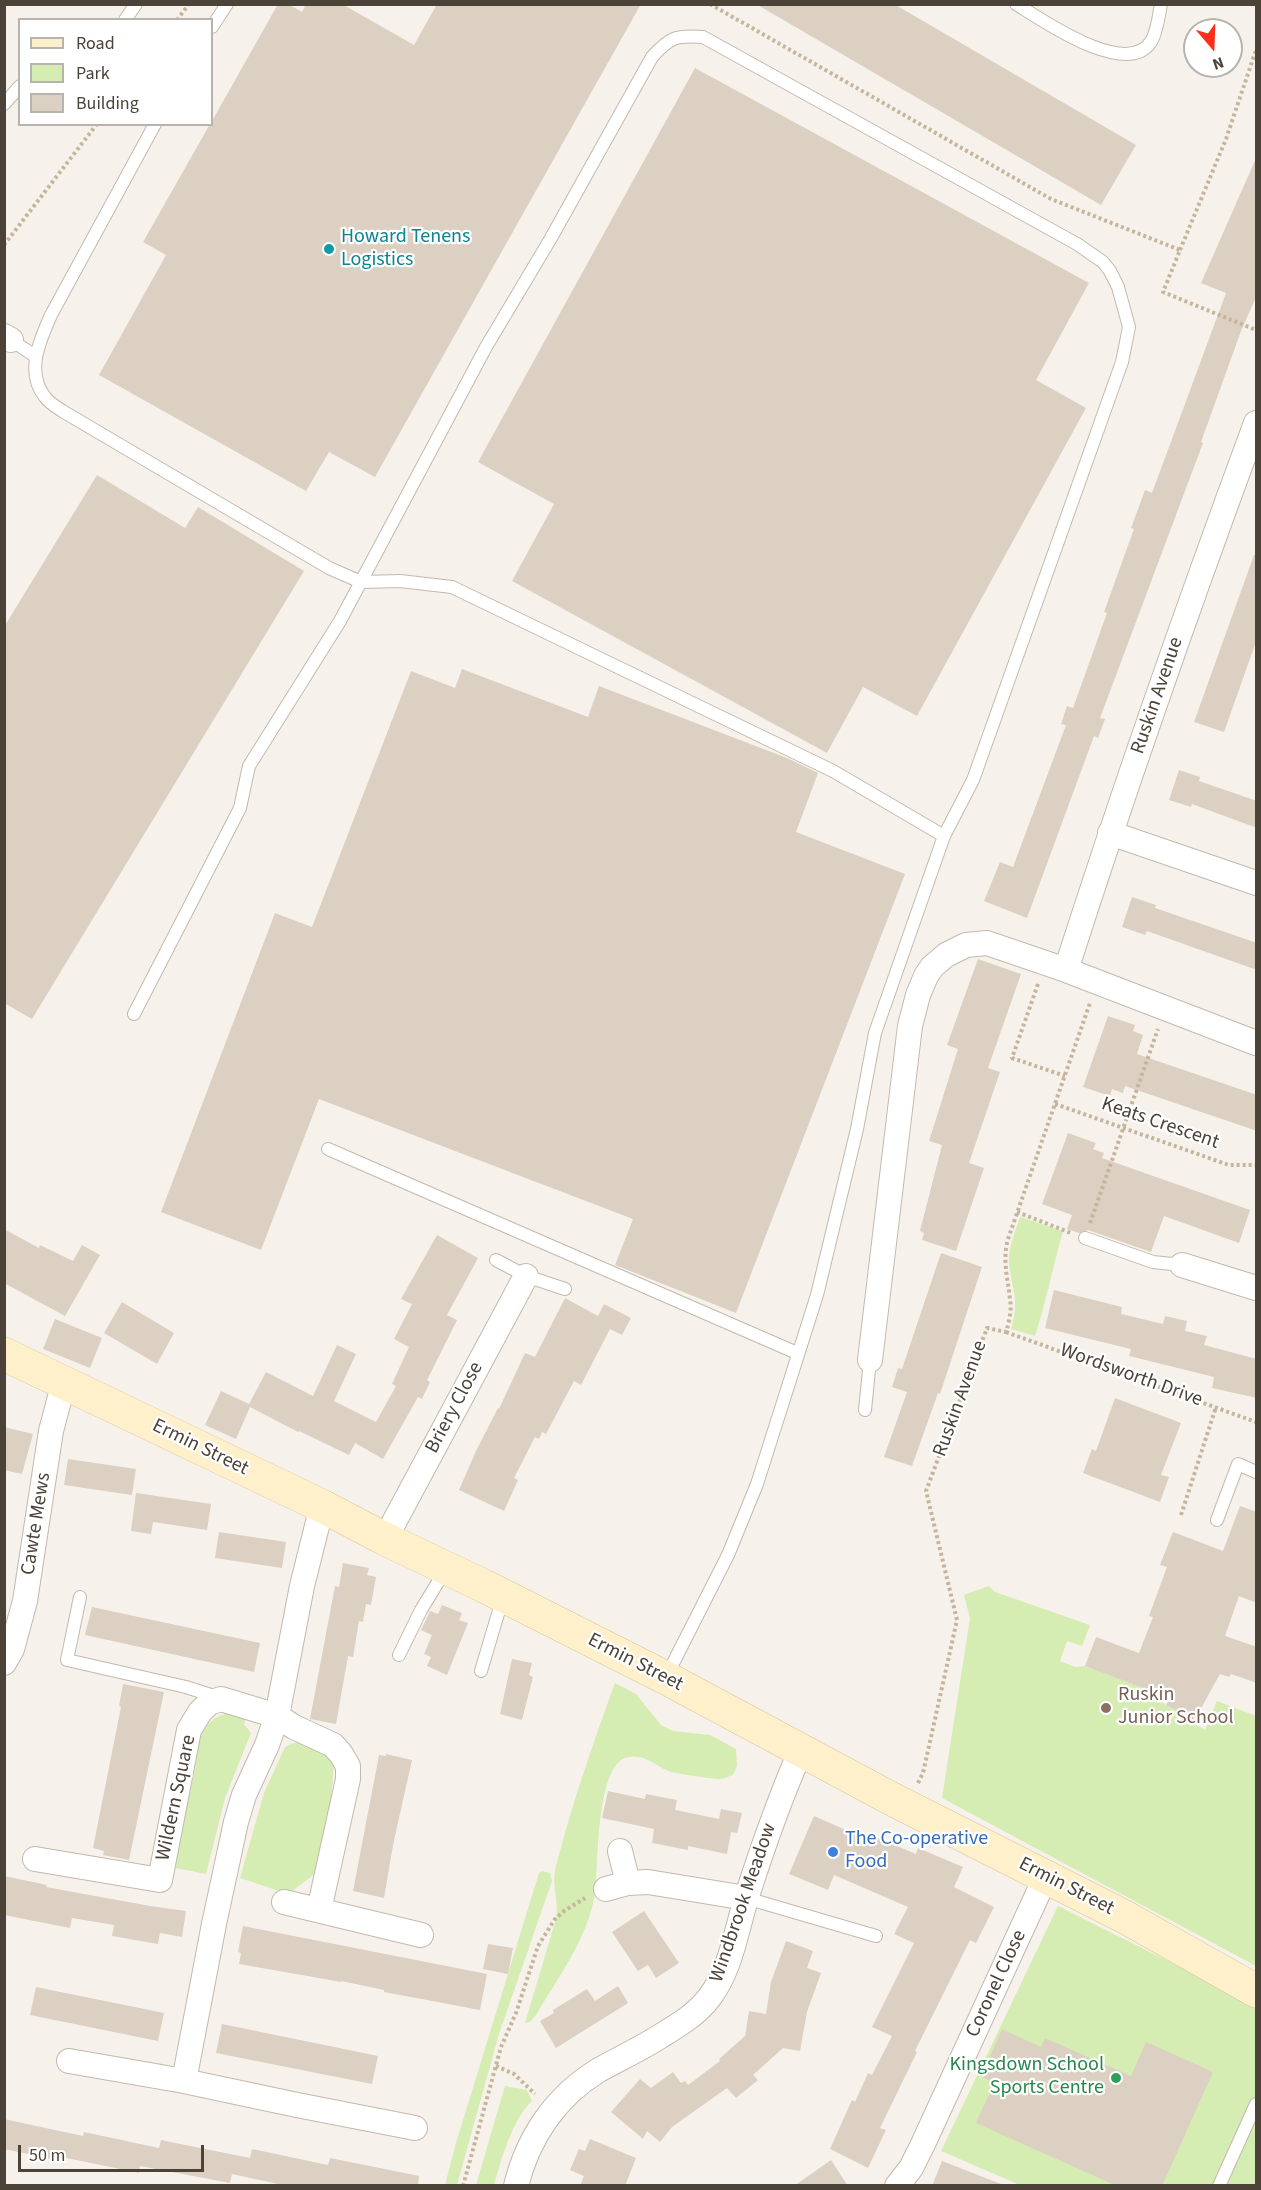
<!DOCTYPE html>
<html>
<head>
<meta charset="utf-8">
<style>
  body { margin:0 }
  #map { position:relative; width:1261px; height:2190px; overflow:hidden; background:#f6f2eb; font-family:"Source Sans 3",sans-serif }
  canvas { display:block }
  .frame { position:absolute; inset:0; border:6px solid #4b4238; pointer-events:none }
  .legend { position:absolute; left:18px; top:18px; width:195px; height:108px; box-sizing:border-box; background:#fff; border:2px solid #b7b3af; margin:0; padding:8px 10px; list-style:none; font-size:18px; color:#4b4238 }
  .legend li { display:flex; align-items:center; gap:12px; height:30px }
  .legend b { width:30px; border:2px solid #b7b3af }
  .north { position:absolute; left:1183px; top:18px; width:60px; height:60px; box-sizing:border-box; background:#fff; border:2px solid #b7b3af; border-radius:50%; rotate:161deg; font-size:16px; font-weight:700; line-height:24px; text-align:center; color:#4b4238 }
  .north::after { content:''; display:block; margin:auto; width:21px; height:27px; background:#ff3019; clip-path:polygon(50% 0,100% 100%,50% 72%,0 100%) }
  .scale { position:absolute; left:18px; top:2145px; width:186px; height:27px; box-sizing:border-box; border:3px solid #4b4238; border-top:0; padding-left:8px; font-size:18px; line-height:21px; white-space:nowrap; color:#4b4238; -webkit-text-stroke:4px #fff; paint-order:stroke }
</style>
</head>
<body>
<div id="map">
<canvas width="1261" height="2190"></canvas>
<div class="frame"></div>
<ul class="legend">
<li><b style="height:8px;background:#fff0cc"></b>Road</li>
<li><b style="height:16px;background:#d5ecb2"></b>Park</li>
<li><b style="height:16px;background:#dcd0c2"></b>Building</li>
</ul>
<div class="north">N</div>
<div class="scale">50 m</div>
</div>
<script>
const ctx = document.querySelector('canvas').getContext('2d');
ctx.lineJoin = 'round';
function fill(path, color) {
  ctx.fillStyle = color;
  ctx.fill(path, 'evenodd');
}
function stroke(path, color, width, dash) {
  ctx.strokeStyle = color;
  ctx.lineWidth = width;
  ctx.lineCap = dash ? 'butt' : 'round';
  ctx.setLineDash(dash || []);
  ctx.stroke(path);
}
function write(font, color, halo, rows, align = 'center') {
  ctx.font = font + ' "Source Sans 3",sans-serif';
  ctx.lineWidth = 4.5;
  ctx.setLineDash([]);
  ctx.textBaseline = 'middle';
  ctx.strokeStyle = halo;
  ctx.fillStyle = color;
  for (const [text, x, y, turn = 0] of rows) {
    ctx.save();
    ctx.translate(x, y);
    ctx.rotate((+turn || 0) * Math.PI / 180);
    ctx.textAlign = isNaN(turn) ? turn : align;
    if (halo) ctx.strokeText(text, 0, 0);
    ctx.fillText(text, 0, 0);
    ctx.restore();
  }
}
fill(new Path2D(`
  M1020,1217L1063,1231C1053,1266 1046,1302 1035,1336L1011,1329C1021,1296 1010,1288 1009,1259C1009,1245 1016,1230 1020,1217Z
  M989,1586L995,1592L1090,1625L1082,1646L1067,1641L1060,1661L1075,1667L1085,1666L1148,1689L1166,1705L1205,1730L1217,1701L1256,1716V1966L942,1798L970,1618L964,1595Z
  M615,1683L636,1694L661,1725L673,1731L710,1735L736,1749L737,1766L733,1775C729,1776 724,1779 720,1779C718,1780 674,1773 671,1772C656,1767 646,1754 629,1757C597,1760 598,1859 596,1883C593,1932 560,1974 536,2015L530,2022L525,2023L553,1929C563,1908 550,1888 556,1866C572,1804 593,1743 615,1683Z
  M227,1713L246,1717L244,1724L251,1733L225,1798L206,1874L176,1868L177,1854L196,1764L198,1741L205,1727L215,1718Z
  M299,1741L324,1752L334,1763L331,1800L315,1874L288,1894L240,1878L264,1793L285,1747Z
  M542,1871L550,1873L552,1881L499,2034L457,2185H445L456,2143L539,1873Z
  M1058,1906L1256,2005V2185H1020L941,2151Z
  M505,2086L527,2090L532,2101C513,2118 501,2160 494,2185H476Z`), '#d5ecb2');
fill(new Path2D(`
  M278,4H288L302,12L306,4H342L414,45L437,4H641L375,477L329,452L306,491L99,375L166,255L143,242L210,124H212V121Z
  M756,4H894L1136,145L1101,205Z
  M695,68L1089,283L1036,380L1086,408L917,716L863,687L827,753L512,581L554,504L478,462Z
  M1257,156V295L1241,331L1201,442L1203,443L1100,718L1105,719L1098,738L1094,736L1027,918L984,901L1000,862L1013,867L1066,725L1061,724L1067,706L1073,708L1107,613L1104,612L1134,529L1131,528L1145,490L1152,493L1226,293L1201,283Z
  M97,475L185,528L198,507L304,571L32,1019L4,1003V627Z
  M1254,555H1257V639L1224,732L1194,722Z
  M462,669L588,717L599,686L787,758L818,773L796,832L905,874L736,1313L615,1265L633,1219L319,1099L261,1250L161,1212L275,913L312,927L411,671L455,688Z
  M1179,770L1200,777L1199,781L1257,801V828L1192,804L1191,807L1169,800Z
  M1132,897L1156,905L1155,908L1257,943V970L1147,931L1145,935L1122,927Z
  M978,959L1021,974L988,1068L1000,1072L969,1163L984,1168L956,1251L922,1240L924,1233L920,1231L942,1145L929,1141L958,1049L947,1045Z
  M1108,1016L1135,1025L1133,1031L1143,1035L1137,1054L1257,1095V1131L1125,1086L1123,1093L1112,1089L1110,1096L1083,1087Z
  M1068,1133L1096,1143L1093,1149L1104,1153L1102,1158L1250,1210L1239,1243L1164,1216L1151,1252L1088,1230L1079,1233L1067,1229L1072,1215L1042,1204Z
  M4,1229L39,1248L40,1245L73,1261L82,1245L100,1255L65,1316L4,1283Z
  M437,1235L478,1258L447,1315L457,1320L427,1380L430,1382L422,1399L418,1397L383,1459L355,1443L349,1455L299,1431L298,1432L250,1407L236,1439L205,1425L221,1391L249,1404L266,1372L313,1396L337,1345L356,1354L334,1401L376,1422L396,1386L392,1384L409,1347L394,1339L412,1304L401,1299Z
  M941,1253L982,1267L940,1394L938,1393L912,1466L884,1457L907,1392L892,1387L898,1368L902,1369Z
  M1054,1290L1122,1307L1121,1314L1163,1324L1165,1316L1187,1321L1185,1331L1207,1336L1204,1345L1257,1359V1398L1212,1388L1214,1377L1129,1356L1131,1349L1045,1328Z
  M565,1298L598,1316L604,1304L631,1318L622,1335L610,1329L581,1385L574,1381L546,1434L542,1432L539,1439L535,1437L514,1478L518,1480L504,1511L459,1490L476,1451L498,1408L499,1409L525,1353L535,1357Z
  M122,1302L174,1333L157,1364L104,1333Z
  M55,1319L102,1338L90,1368L43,1349Z
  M1115,1398L1181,1423L1161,1475L1169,1477L1160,1502L1083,1473L1092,1449L1096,1451Z
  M4,1427L33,1434L22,1474L4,1470Z
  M68,1459L136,1469L132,1495L64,1485Z
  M136,1493L211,1504L207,1530L153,1522L151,1534L131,1531Z
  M1240,1506L1257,1512V1603L1239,1596L1225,1636L1257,1647V1683L1231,1674L1229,1677L1220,1674L1194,1721L1166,1705L1170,1698L1085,1666L1096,1637L1139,1653L1153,1617L1149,1616L1167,1567L1160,1565L1173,1532L1223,1551Z
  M219,1532L286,1542L282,1568L215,1558Z
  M343,1563L369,1568L367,1575L376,1577L371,1605L366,1604L363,1622L359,1621L353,1657L348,1656L336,1724L310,1719L335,1586L339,1587Z
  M442,1605L462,1613L459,1620L468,1623L447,1675L427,1666L431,1657L424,1654L432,1635L421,1630L430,1611L438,1614Z
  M92,1607L260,1643L254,1672L85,1635Z
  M512,1659L532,1663L529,1675L533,1677L522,1720L500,1714Z
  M123,1684L164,1692L129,1860L103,1855L104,1851L93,1848L121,1707L119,1706Z
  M386,1754L412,1760L393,1845L384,1898L353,1891L379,1755L386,1756Z
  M608,1791L645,1799L646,1794L677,1800L675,1810L719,1819L721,1809L742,1813L737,1833L731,1832L727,1854L688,1846V1850L652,1843L654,1829L602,1818Z
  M814,1816L876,1843L878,1838L916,1854L918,1848L963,1867L954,1887L994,1907L976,1943L970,1940L915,2051L917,2052L880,2128L886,2130L868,2168L830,2149L852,2100L855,2102L868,2073L872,2075L892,2036L872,2027L914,1943L894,1934L908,1907L834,1875L828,1890L789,1874Z
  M4,1876L47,1885L46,1887L150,1906L186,1911L182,1937L160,1933L158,1944L112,1936L114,1925L72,1918L70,1928L4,1915Z
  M644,1911L679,1963L656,1978L648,1965L638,1971L612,1932Z
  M243,1926L487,1974L480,2010L384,1992V1990L341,1981V1982L239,1964L241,1953L238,1952Z
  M786,1941L813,1951L807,1968L821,1973L807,2012L800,2051L783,2048L753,2075L758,2080L736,2098L727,2088L672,2127L660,2142L647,2131L643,2139L611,2112L640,2079L651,2088L673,2072L681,2083L685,2081L688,2085L720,2061L719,2059L745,2036L749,2011L766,2014L771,1982Z
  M488,1944L513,1948L508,1974L483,1969Z
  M618,1986L628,2003L556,2048L540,2021L554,2013L553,2010L587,1989L595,2001Z
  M36,1987L164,2013L158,2041L30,2015Z
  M222,2024L378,2056L372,2084L216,2053Z
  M1002,2029L1041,2047L1045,2038L1131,2076L1146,2042L1213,2072L1162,2186H1117L976,2123L994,2083L981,2076Z
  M4,2119L83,2136L84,2132L159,2148L161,2140L250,2158L252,2149L328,2165L330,2158L419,2176L418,2186H287L232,2174L230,2183L140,2166L139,2173L62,2157L61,2161L4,2149Z
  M590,2139L636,2158L625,2186H580L584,2176L570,2170L579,2149L585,2151Z
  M831,2160L848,2186H794Z
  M942,2161L1001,2184V2186H932Z`), '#dcd0c2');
const service = new Path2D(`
  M1016,4C1042,20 1129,81 1152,40C1157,31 1159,15 1161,4
  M125,20L136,4
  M212,27L227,4
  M4,104L20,86
  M155,124L51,315C40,340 25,372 45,397C49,403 58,408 64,412L329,568L361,582L400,581L452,587L833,771L944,836
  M11,340L35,356
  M134,1014L240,808L249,766L340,621L486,347L551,238L652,57C670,37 676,35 703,37L1077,244L1103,262L1110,271L1118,287L1129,327L1122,362L973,780L944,836L875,1033L857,1129L817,1295L757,1484L728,1555L666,1677
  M328,1149L797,1353
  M1085,1238L1153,1262L1182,1265
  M496,1260L526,1276L565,1289
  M865,1410L870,1360
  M1217,1520L1238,1464L1256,1472
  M80,1597L67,1660L186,1687L217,1697
  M399,1655L421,1610L446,1569
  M481,1671L503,1597
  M746,1898L876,1936
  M1219,2186L1256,2104`);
const minor = new Path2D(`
  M4,336L11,340
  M1110,833L1256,883
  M1066,970C1125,786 1189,604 1256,423
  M1182,1265L1256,1288
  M870,1360L910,1026L918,995L926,976L932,967L946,955L966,945L987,943L1066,970L1256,1043
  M385,1539L526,1276
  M4,1663L12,1649L25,1601L51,1431L64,1382
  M620,1851L628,1883
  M35,1859L160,1880L189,1730L200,1712L209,1703L221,1699L277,1716L294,1727L333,1745L341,1754L348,1766V1779L319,1910
  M606,1889L628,1883L648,1882L746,1898
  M284,1902L421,1935
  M69,2061L184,2081L214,1924L236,1822L244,1795L267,1745L277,1716L302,1586L322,1506
  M184,2081L297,2105L415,2128
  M516,2186C528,2137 556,2096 599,2070C619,2059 640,2049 659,2037C677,2026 696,2015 709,1998C732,1968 736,1930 747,1896C763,1846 780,1798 801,1750
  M897,2186L911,2168L923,2144L1046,1876`);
const secondary = new Path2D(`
  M4,1354L322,1506L385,1539L484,1586L666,1678L890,1798L1125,1917L1256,1991`);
stroke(service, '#c2b9ac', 14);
stroke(minor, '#c2b9ac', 26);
stroke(secondary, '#d9c498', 34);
stroke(new Path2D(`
  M710,4L1051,199L1180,250L1163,292L1256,330
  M177,20L189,4
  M4,245L97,124
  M1180,250L1226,139L1256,50
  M1038,984L1012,1058L1065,1076
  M1055,1104L1229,1165H1256
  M1017,1212L1071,1233
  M1090,1223L1158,1029
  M1006,1332L1256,1422
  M1181,1515L1216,1407
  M918,1783L923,1773L957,1620L926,1491L987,1328L1006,1332C1009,1322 1012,1310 1010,1300C1008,1278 1002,1261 1008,1239L1090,1003
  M496,2066L514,2074L535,2094
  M463,2186L501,2047L516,2013L538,1946L555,1919L564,1911L585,1898`), '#c5b59c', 4, [3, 3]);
stroke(service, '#fff', 12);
stroke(minor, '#fff', 24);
stroke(secondary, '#fff0cc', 33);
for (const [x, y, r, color] of [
  [329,249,6,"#0f9aa8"],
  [1106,1708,6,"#8d6e63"],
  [833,1852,6,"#3f7fe0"],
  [1116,2078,6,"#2e9e5b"]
]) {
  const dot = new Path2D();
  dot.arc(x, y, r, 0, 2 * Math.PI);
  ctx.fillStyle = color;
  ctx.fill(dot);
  stroke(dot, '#fff', 2);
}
write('20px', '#0d838f', '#fff', [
  ["Howard Tenens",341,238],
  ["Logistics",341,261]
], 'left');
write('20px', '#4b4238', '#fff', [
  ["Ruskin Avenue",1158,696,-71],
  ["Keats Crescent",1160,1124,19],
  ["Wordsworth Drive",1131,1376,20],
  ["Ruskin Avenue",961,1399,-70],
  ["Briery Close",455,1408,-62],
  ["Ermin Street",200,1448,26],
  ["Cawte Mews",37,1524,-81],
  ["Ermin Street",635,1663,27],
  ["Wildern Square",177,1798,-78],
  ["Ermin Street",1066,1887,27],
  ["Windbrook Meadow",744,1903,-71],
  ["Coronel Close",997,1984,-65]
]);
write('20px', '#785e54', '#fff', [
  ["Ruskin",1118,1696],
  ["Junior School",1118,1719]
], 'left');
write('20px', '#366cbe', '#fff', [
  ["The Co-operative",845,1840],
  ["Food",845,1863]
], 'left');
write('20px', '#27864d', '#fff', [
  ["Kingsdown School",1104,2066],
  ["Sports Centre",1104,2089]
], 'right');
</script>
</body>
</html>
